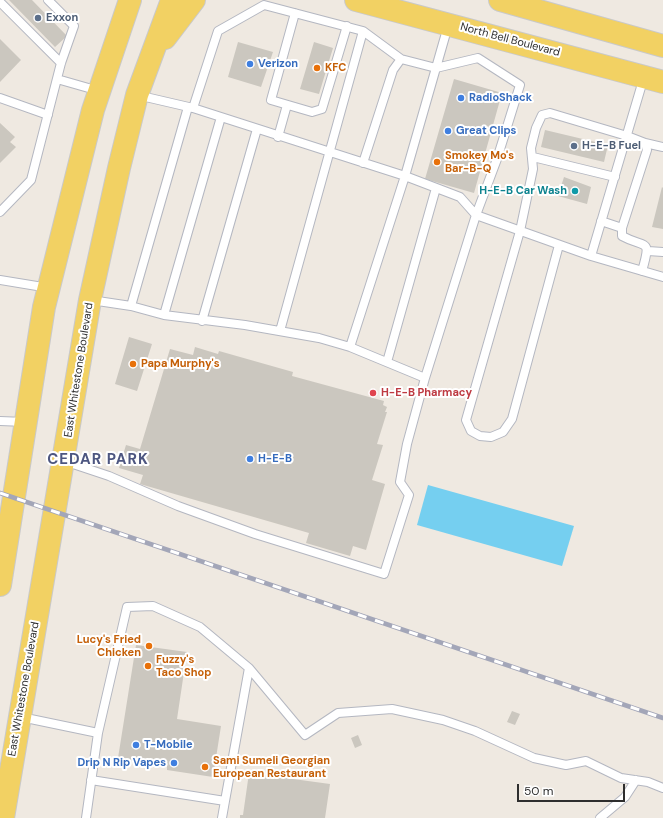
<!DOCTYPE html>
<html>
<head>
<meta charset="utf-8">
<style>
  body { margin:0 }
  #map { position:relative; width:663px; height:818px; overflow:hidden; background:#efe9e1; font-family:"DM Sans",sans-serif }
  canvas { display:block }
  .scale { position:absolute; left:517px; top:784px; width:108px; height:18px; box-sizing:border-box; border:2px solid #2e2e2e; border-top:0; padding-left:5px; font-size:12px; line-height:14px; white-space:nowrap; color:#2e2e2e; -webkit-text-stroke:3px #fff; paint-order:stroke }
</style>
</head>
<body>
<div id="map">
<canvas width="663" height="818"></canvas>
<div class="scale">50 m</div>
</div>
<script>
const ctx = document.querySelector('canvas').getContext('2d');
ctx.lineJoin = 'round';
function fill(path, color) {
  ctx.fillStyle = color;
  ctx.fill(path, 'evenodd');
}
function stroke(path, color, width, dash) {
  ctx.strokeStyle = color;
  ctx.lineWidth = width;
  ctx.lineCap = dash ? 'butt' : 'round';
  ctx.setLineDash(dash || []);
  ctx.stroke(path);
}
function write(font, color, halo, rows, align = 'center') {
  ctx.font = font + ' "DM Sans",sans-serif';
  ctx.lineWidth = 4;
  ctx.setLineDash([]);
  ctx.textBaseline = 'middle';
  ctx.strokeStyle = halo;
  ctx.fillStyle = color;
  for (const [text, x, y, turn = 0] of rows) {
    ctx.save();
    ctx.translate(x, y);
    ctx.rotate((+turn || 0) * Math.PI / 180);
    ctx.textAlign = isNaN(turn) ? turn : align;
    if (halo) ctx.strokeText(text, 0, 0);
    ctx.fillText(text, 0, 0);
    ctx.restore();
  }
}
fill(new Path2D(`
  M428,485L574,526L562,566L417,525Z`), '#75cff0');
fill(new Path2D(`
  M9,0H32L67,36L55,47Z
  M0,39L21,60L0,82Z
  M238,42L273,52L261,87L228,77Z
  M314,42L333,48L319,94L300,89Z
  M454,79L502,93L474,193L425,179Z
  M0,123L15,137L10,142L16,147L0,163Z
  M545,130L608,145L604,162L541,147Z
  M564,177L591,187L587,204L558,196Z
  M662,187L663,188V229L652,227Z
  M129,337L152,344L137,391L115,384Z
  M195,347L218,354L219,351L293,372L292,376L384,401L383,405L387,407L385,412H387L377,444L383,445L372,480L385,484L366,550L353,546L350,556L306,543L309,533L140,484L143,475L119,468L126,445L140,449L170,349L193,355Z
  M136,645L187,652L177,719L221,726L213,777L167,770V766L118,758Z
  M512,711L520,714L515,725L507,722Z
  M358,735L362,745L355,748L351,738Z
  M249,773L330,784L325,818H240V815H243Z`), '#cbc7bf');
const lane = new Path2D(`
  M0,2L61,63
  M295,13L271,100L312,112L322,109L347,26
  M57,79L99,91
  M137,95L193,108L405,176L460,197L476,215L497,159L520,85L478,58L436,68L401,59L363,31L264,5L218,31L193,108
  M0,98L48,115
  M278,137L287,105
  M645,143L663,147
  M533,157L615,177
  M363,163L393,70L401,59
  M0,212L31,180L61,63L74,26L48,0
  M622,228V236C646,249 652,237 642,271
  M559,245L512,419L503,432L491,437L480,436L471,431L466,420L520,231L533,169L531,148L536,128L542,115L550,113L627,136L645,143L647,150L622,228L601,221
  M648,251L663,252
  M591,256L644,77
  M0,280L49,288
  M91,300L131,306L164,315L245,325L319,338L350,347L425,378L476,215L591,256L663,277
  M131,306L188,107
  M164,315L221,117
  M202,321L257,129
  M280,331L363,31
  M350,347L405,176L448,26
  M387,362L436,188
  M0,421L25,422
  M64,461L109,476L178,506L255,534L384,574L409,495L400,482L407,444L425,378
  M249,668L305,735L338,713L392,709L443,720L475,731L534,758L566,765L586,761L621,778L648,782L663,788
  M21,717L98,733L86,818
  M98,733L127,607L153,606L200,627L249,668L225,801
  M91,780L225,801L222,818
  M600,818L625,797L636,780`);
const primary = new Path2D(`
  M356,0L663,82
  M500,0L663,46
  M165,38L194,0
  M0,585L44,307L93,110L130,0
  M3,818L90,300L119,168L137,95L172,0`);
stroke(lane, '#b4b7c1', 10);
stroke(primary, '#c9c9c9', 24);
stroke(lane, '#fff', 8);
stroke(primary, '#f2d163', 22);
const rail = new Path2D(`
  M0,493L663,718`);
stroke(rail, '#a3a6b8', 4.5);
stroke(rail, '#fff', 3, [9]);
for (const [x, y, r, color] of [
  [38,18,4,"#5c6f8a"],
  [250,64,4,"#3f7fe0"],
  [317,68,4,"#e8710a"],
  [461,98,4,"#3f7fe0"],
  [448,131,4,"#3f7fe0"],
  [574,146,4,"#5c6f8a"],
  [437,162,4,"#e8710a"],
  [575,191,4,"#0f9aa8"],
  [133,364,4,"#e8710a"],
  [373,393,4,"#e0444e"],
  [250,459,4,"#3f7fe0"],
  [149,646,4,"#e8710a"],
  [148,666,4,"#e8710a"],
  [136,745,4,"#3f7fe0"],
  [174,763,4,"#3f7fe0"],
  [205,767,4,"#e8710a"]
]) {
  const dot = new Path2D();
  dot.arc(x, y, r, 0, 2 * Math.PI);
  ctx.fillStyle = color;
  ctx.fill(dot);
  stroke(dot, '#fff', 1.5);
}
write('bold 11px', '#4e5e75', '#fff', [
  ["Exxon",46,18],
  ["H-E-B Fuel",582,146]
], 'left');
write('11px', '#2e2e2e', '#fff', [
  ["North Bell Boulevard",510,40,15],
  ["East Whitestone Boulevard",79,370,-81],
  ["East Whitestone Boulevard",24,689,-80]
]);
write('bold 11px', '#366cbe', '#fff', [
  ["Verizon",258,64],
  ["RadioShack",469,98],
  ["Great Clips",456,131],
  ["H-E-B",258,459],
  ["T-Mobile",144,745],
  ["Drip N Rip Vapes",166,763,"right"]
], 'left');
write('bold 11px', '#c56008', '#fff', [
  ["KFC",325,68],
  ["Smokey Mo's",445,156],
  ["Bar-B-Q",445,169],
  ["Papa Murphy's",141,364],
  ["Lucy's Fried",141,640,"right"],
  ["Chicken",141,653,"right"],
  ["Fuzzy's",156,660],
  ["Taco Shop",156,673],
  ["Sami Sumeli Georgian",213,761],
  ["European Restaurant",213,774]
], 'left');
write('bold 11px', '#0d838f', '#fff', [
  ["H-E-B Car Wash",567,191]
], 'right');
write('bold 11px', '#be3a42', '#fff', [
  ["H-E-B Pharmacy",381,393]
], 'left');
ctx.letterSpacing = '1px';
write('bold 15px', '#4d5680', '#fff', [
  ["CEDAR PARK",98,460]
]);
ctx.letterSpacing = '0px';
</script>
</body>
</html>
